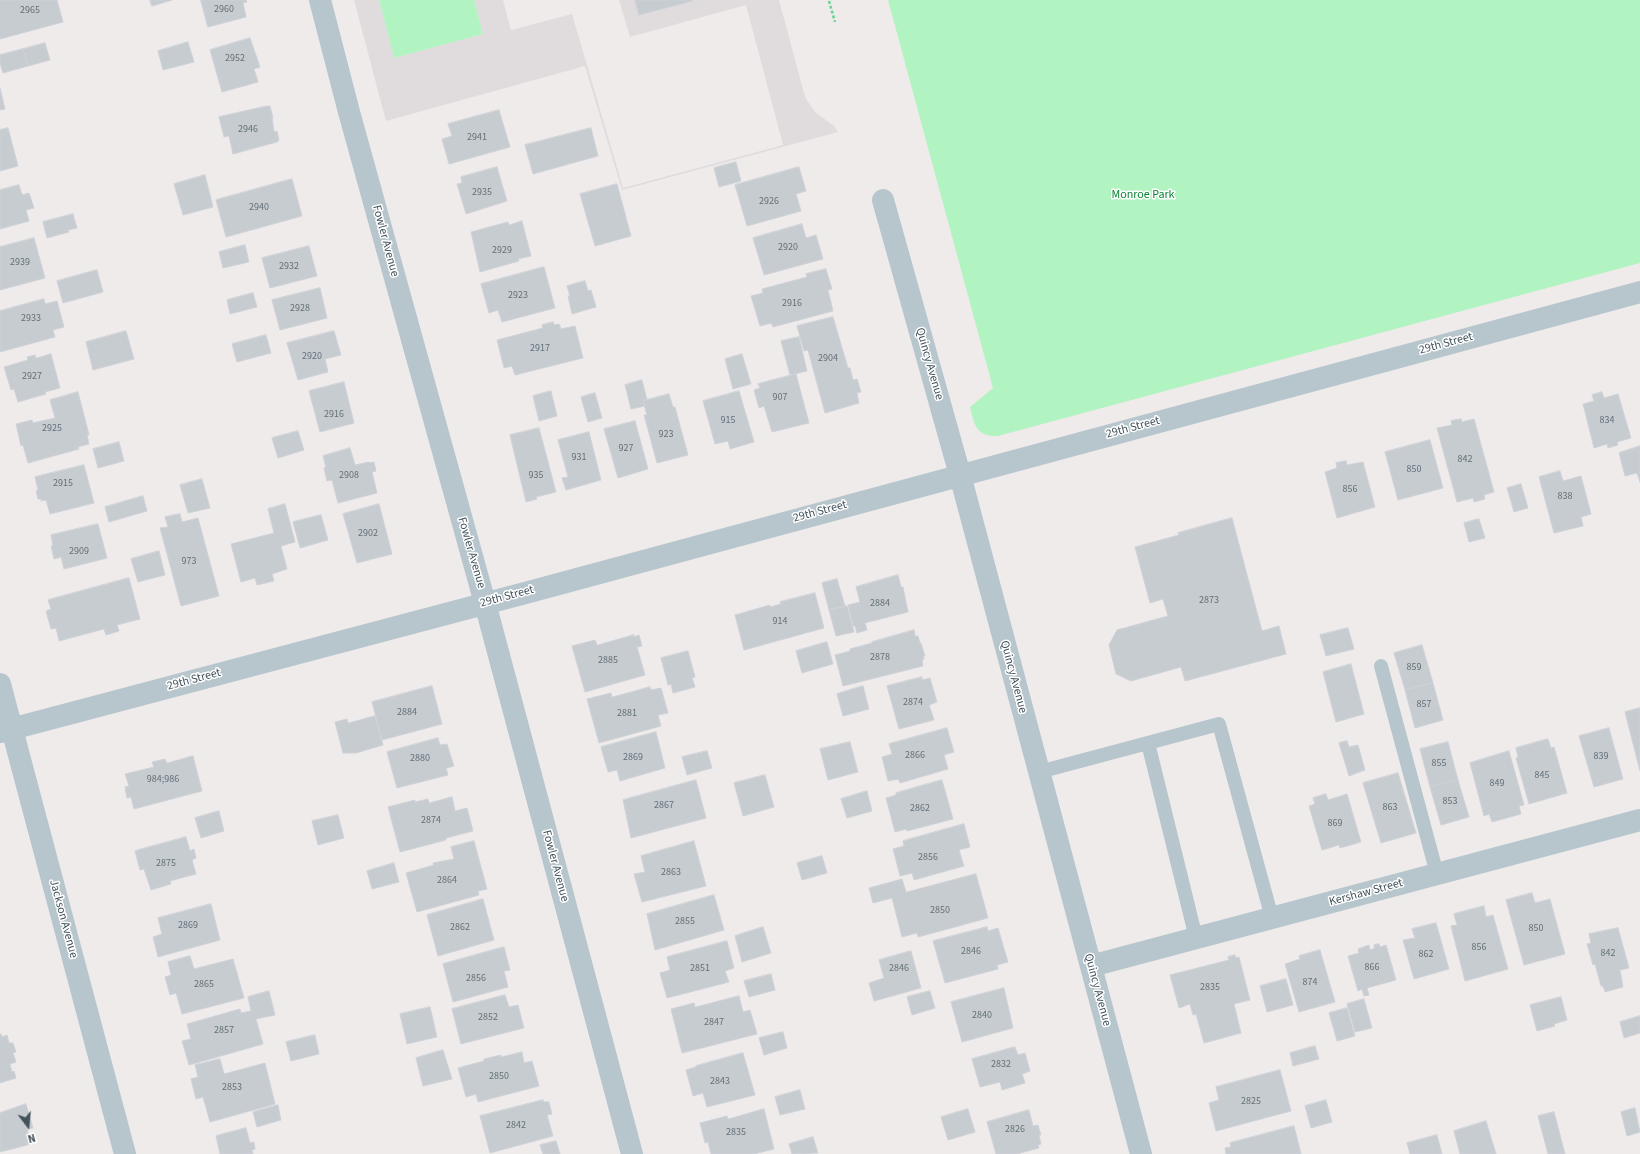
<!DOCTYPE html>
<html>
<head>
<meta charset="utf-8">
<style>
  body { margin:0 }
  #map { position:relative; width:1640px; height:1154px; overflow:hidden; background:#efebeb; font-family:"Source Sans 3",sans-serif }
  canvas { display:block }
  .north { position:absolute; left:8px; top:1106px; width:40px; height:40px; -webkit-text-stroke:3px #fff; paint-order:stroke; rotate:164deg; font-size:11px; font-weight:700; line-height:16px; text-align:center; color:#42525a }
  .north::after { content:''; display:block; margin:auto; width:14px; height:18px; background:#42525a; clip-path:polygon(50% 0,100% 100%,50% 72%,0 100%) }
</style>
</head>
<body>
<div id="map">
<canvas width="1640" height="1154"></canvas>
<div class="north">N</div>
</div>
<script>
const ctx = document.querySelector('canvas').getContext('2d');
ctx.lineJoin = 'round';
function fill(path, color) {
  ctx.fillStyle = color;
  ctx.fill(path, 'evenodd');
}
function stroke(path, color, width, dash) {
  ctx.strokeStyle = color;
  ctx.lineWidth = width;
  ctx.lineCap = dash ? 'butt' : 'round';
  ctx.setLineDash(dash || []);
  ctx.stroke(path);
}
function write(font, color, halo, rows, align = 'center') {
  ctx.font = font + ' "Source Sans 3",sans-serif';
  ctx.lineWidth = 3;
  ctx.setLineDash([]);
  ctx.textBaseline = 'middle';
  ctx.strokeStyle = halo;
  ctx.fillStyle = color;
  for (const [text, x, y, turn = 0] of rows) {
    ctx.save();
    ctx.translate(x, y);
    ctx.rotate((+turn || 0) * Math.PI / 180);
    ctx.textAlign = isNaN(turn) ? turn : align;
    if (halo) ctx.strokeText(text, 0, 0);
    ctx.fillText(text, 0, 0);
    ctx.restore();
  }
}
fill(new Path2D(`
  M354,0H379L394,58L483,34L474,0H503L511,30L572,14L623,188L783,145L746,5L630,37L619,0H635L639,15L692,0H779L805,97L815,112L834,126L838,132L622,190L585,66L386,121Z`), '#e0dbdd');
fill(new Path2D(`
  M379,0H474L483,34L394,58Z
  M888,0H1640V263L998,436C976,437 974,424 970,407L993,388Z`), '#b2f3c2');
const building = new Path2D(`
  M0,0H57L63,22L0,39Z
  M150,0H172L152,6Z
  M201,0H246L247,2L243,3L246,17L208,27Z
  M635,0H692V1L639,15Z
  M250,38L260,67L254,69L258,82L222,92L210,50Z
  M188,42L194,62L163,70L158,51Z
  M45,43L50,60L28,66L23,49Z
  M23,49L28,66L3,73L0,63V55Z
  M0,88L5,109L0,110Z
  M267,106H270L273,118L272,117L274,132L277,131L279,140L277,142L233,154L229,136L224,137L219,117Z
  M499,110L510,147L449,164L442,139L452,136L448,124Z
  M8,128L18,166L0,171V130Z
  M591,128L598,156L533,174L525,145Z
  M736,162L741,181L719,187L714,168Z
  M497,167L507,201L466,214L457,184L462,183L461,177Z
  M799,167L806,191L796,194L801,211L747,226L735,185Z
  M205,175L213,207L183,215L174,184Z
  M292,179L302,216L226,237L216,200Z
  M617,184L631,236L595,246L580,194Z
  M19,185L22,195L29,193L34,208L26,210L29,221L0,229V190Z
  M73,214L77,228L68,230L69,232L47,238L43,222Z
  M522,221L531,256L518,259L519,261L480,272L471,232L508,222L509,225Z
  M802,224L806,238L816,235L823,259L764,275L753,238Z
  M34,238L45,278L0,290V247Z
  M245,245L249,262L223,268L219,252Z
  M309,246L317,276L270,288L262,258Z
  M544,267L555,308L502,322L498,310L489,313L481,284Z
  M826,269L832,289L828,290L833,311L773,327L771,323L760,326L751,296L763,293L762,289L807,277L806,274Z
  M97,270L103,292L63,303L57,281Z
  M585,281L588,291L591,290L596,307L572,314L568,296H570L567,286Z
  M320,288L327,318L280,330L272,300Z
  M253,293L257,307L230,314L227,300Z
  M44,299L45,304L57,301L64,327L53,330L55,337L0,352V311Z
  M833,317L848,368H850L853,380L857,379L861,392L857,393L859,403L825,413L808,350L804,351L797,326Z
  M553,322L554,325L559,324L561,329L575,326L583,358L515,375L512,366L504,368L497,340L543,328L542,325Z
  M126,331L134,359L93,370L86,342Z
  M334,331L341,355L325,359L328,372L298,380L287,343Z
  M266,335L271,353L237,362L232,344Z
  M799,337L807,371L790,375L781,341Z
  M51,354L60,388L45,392L46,394L18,402L14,389L11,390L4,367L28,360L27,357L35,355L36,358Z
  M742,354L751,384L733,389L725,359Z
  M796,374L809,423L772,432L764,406L759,408L754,390L760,388L758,384Z
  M642,380L647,400L643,401L645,406L631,409L625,385Z
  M344,382L354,423L320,432L309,391Z
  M551,391L557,416L539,421L533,396Z
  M739,391L754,442L730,449L728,441L715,444L703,401Z
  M78,392L89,435H87L89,444L78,447L79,449L28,463L23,445L21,446L16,424L32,420L33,423L55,418L50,400Z
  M1602,392L1604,398L1618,394L1631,438L1617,442L1618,445L1608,448L1607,444L1594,448L1583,404L1594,401L1592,395Z
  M595,393L602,418L588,422L581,397Z
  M669,394L673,407H675L688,455L657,463L644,415H647L643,401Z
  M1461,419L1462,422L1474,419L1494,492L1484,495L1485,499L1474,502L1473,498L1457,502L1437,428L1452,425L1451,421Z
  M635,421L648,469L618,478L604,429Z
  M539,428L556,492L536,497L537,499L526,502L510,435Z
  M298,431L304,450L278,458L272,438Z
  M589,432L601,480L566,490L562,478L568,477L558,440Z
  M1430,440L1443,488L1398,500L1385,452Z
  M119,442L124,461L98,468L93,449Z
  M1640,446V482L1637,473L1625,476L1619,453Z
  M350,448L355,465L369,462V463L374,462L376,471L372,472L377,493L338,503L332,480L327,481L324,468L326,467L323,456Z
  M1346,461L1347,465L1363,462L1375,507L1337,518L1325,472L1337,468L1336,463Z
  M84,465L94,503L50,514L46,500L41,501V499H38L36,491L38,490L35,477Z
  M1560,471L1563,481L1581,476L1591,514L1581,517L1583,526L1554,533L1539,477Z
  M202,479L210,508L188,513L180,485Z
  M1521,484L1528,508L1514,512L1507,488Z
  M143,496L147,511L109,522L105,507Z
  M285,504L295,542L281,546L287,569L272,574L274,581L257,585L255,578L241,582L231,544L274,533L268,509Z
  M379,504L392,554L357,563L343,514Z
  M180,514L182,522L198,518L219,596L181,606L160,528L168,527L165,517Z
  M321,515L328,540L300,548L293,522Z
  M1232,518L1262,631L1279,626L1286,654L1185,681L1181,667L1131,681L1116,674L1109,645L1117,630L1168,616L1163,599L1150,603L1135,547L1179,535L1178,533Z
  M1479,519L1485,538L1469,542L1464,523Z
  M98,524L107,558L64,569L61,557L54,559L51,546H53L51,535Z
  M159,551L165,575L138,582L131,559Z
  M898,575L901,587H903L908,612L865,623L867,630L857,633L855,626H853L848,605L860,602L856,587Z
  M129,578L140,619L117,625L119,631L106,635L104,629L59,641L56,628L51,629L46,611L51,609L48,600Z
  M837,579L845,606L829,610L822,583Z
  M815,593L824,628L744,650L735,615L770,605V607L781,604L780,602Z
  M847,606L854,632L836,636L829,610Z
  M1348,628L1354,649L1326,656L1320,635Z
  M914,630L915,636H918L920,643H921L925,656H923L924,659L922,660L923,666L843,686L835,655L850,651V649L872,643V642Z
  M634,635V637L639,635L642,646L637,647L645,675L585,692L572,646L595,640L597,645Z
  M827,642L833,664L802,673L796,651Z
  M1422,645L1433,683L1405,690L1394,653Z
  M688,651L695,677L692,678L695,687L673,693L671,684L668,685L661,658Z
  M1351,664L1364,714L1336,722L1323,672Z
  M922,677V680L930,678L937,702L929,705L934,720L899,729L887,686Z
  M1433,683L1443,720L1415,728L1405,690Z
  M432,686L442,724L382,740L372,702Z
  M863,686L869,709L843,716L837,694Z
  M650,687L651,690L661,688L668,713L658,715L661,726L599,743L587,699L611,693L612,697Z
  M1640,708V771L1625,712Z
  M375,716L383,745L356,753H343L335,722L347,719L348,723Z
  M947,728L954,752L944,755L948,769L900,783L898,779L888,781L882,757L892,754L889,744Z
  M1609,728L1623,779L1594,787L1579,736Z
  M656,732L665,768L620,781L617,770L608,772L601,747Z
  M438,738L440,745L447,744L454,766L446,768L448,775L397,788L387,752Z
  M1548,739L1551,748L1554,747L1567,793L1529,804L1516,758L1518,757L1516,748Z
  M1347,741L1349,747L1358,745L1365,770L1349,776L1339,743Z
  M850,742L858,772L828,780L820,749Z
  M1448,742L1458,780L1430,787L1420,749Z
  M707,751L712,768L687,775L682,757Z
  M1509,751L1524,805L1519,806L1521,814L1492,822L1489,814L1484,816L1470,763Z
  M193,756L202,791L134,809L131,797L127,798L125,787L129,786L125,774L154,767L152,762L165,759L167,763Z
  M1398,773L1416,833L1381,843L1363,783Z
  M765,775L774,807L743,816L734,783Z
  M696,780L706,818L631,838L623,800Z
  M942,780L953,819L907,831L906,829L895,832L886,798L896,795V793Z
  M1458,780L1469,817L1441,825L1430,787Z
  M867,791L872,811L847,818L841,799Z
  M1326,794L1328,800L1347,794L1361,842L1340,848L1339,845L1322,850L1309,806L1315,804L1313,798Z
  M452,797L455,811L467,808L473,831L446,838V840L400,852L388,807L415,800V802L428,799L429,803Z
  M219,811L224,831L201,838L195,818Z
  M338,815L344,838L318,845L312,821Z
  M964,824L970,847L959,850L964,866L914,880L912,873L900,876L893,849L904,846L903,841Z
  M186,837L190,851L194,849L196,858L192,860L196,874L170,881L171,884L151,890L144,869L140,870L135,851Z
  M474,841L487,889L478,891L479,895L417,912L406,873L434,865L433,863L454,859L451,847Z
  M694,841L706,886L642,902L634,874L645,872L641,856Z
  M822,856L827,873L802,880L797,863Z
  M394,863L399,882L372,889L367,871Z
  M976,874L988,918L918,937L917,933L902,937L892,898L873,903L869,888L902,879L906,892Z
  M1532,893L1535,903L1550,899L1565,954L1524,965L1506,900Z
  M714,895L724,930L655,950L647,914Z
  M483,899L494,940L438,956L427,915Z
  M211,904L220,940L158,957L153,937L162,934L158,918Z
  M1484,906L1486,917L1493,915L1508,969L1465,981L1451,926L1457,925L1454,914Z
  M1436,923L1449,969L1414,979L1403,940L1415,938L1412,929Z
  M763,927L771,953L742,962L735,936Z
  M987,927L988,931L998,928L1008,962L997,965L998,969L945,983L933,941Z
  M1618,928L1629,968L1620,970L1623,987L1605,992L1603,986H1601L1595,964L1593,965L1587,944L1591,943L1589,934Z
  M727,941L734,968L725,971L729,982L667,998L660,973L670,970L667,957Z
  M1379,944L1380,947L1386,945L1396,980L1367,988L1369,995L1364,996L1362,989L1358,991L1348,956L1359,953L1358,949L1369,945L1370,950L1375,948L1374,945Z
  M504,947L510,970L504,971L508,987L453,1002L443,964Z
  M1320,950L1335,1002L1299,1012L1285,964L1300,959L1299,956Z
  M911,951L921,988L874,1001L869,983L884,978L879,960Z
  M1235,955L1236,958L1239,957L1250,1000L1234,1004L1241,1033L1204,1043L1196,1014L1193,1015L1190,1004L1179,1008L1170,975L1229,960L1228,957Z
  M190,956L194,969L233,959L244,998L182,1014L176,993L170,995L165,977L171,975L168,962Z
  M771,974L775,990L749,997L744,981Z
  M1286,979L1293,1005L1267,1012L1260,986Z
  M1004,988L1013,1028L962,1042L951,1002Z
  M269,991L275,1015L256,1019L263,1044L189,1065L182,1041L191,1039L187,1024L240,1009L241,1013L251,1011L248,997Z
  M930,991L935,1008L912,1015L907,997Z
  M505,995L509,1007L518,1005L524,1028L461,1044L452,1009Z
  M739,996L743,1012L750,1010L757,1034L682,1053L671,1009L694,1003L695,1007Z
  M1561,997L1567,1020L1554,1024L1555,1026L1537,1031L1530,1005Z
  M1364,999L1372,1028L1355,1032L1347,1004Z
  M430,1007L437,1037L407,1044L400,1014Z
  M1347,1008L1355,1036L1337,1041L1329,1013Z
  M1640,1016V1033L1624,1038L1620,1022Z
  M783,1032L787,1048L764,1055L759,1038Z
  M0,1034H1L2,1037L7,1035L9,1043H13L16,1052L13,1053L16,1062L10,1064L12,1072L14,1071L16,1078L0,1083Z
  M315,1035L319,1054L291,1061L286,1042Z
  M1315,1046L1319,1059L1293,1066L1290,1053Z
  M1015,1047L1018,1055L1025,1053L1030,1071L1022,1074L1025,1083L1002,1090L1000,1082L980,1087L972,1059Z
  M443,1050L452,1079L423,1086L416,1058Z
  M522,1052L524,1063L532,1061L539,1086L478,1102L476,1094L466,1097L458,1068L484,1061V1059L501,1055V1057Z
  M743,1053L755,1095L707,1107L703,1093L693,1096L686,1070L696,1067V1066Z
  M220,1059L224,1074L265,1063L275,1104L210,1122L203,1097L196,1099L191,1079L198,1077L195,1065Z
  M1280,1070L1291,1111L1216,1131L1209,1103L1219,1100L1216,1087Z
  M800,1090L805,1109L780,1115L775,1097Z
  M543,1100L544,1102H549L552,1114L547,1115L553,1136L490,1153L480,1116Z
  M1326,1100L1332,1122L1311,1128L1305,1106Z
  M26,1104L33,1128L27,1129L31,1144L0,1152V1113Z
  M278,1105L281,1120L257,1127L253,1112Z
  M1635,1108L1640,1132L1627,1136L1621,1112Z
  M764,1109L774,1149L754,1154H711L708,1142L705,1143L700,1123L727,1116L728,1119Z
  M968,1109L975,1132L948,1140L941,1117Z
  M1029,1110L1033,1126L1038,1125L1041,1135H1039L1041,1144L1038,1145L1039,1148L1017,1154H996L987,1122Z
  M1554,1112L1565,1154H1548L1538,1116Z
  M1486,1121L1496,1154H1460L1454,1131Z
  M1294,1126L1301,1154H1226L1225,1148L1231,1147L1230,1143Z
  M246,1128L250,1143L254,1142L255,1149L252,1150L253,1154H220L216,1136Z
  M1437,1135L1442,1154H1410L1407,1143Z
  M813,1137L818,1153L792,1154L789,1144Z
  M556,1141L560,1154H543L540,1145Z`);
fill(building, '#c7ccd1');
stroke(building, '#ced2d8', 1);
stroke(new Path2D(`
  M829,1L835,22`), '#67d590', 2.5, [3, 2]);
stroke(new Path2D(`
  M1381,666L1437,874
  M1148,743L1196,938
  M1039,772L1219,724L1272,918`), '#b7c6cd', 14);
stroke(new Path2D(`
  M320,0L349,112L485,603L632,1154
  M883,200L960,475L1141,1154
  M0,684L125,1154
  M0,732L529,592L1640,292
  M1091,966L1640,820`), '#b7c6cd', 22);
write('10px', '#637078', null, [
  ["2960",224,10],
  ["2965",30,11],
  ["2952",235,59],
  ["2946",248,130],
  ["2941",477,138],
  ["2935",482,193],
  ["2926",769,202],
  ["2940",259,208],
  ["2920",788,248],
  ["2929",502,251],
  ["2939",20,263],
  ["2932",289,267],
  ["2923",518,296],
  ["2916",792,304],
  ["2928",300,309],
  ["2933",31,319],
  ["2917",540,349],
  ["2920",312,357],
  ["2904",828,359],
  ["2927",32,377],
  ["907",780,398],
  ["2916",334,415],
  ["915",728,421],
  ["834",1607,421],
  ["2925",52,429],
  ["923",666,435],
  ["927",626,449],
  ["931",579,458],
  ["842",1465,460],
  ["850",1414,470],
  ["2908",349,476],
  ["935",536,476],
  ["2915",63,484],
  ["856",1350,490],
  ["838",1565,497],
  ["2902",368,534],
  ["2909",79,552],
  ["973",189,562],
  ["2873",1209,601],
  ["2884",880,604],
  ["914",780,622],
  ["2878",880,658],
  ["2885",608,661],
  ["859",1414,668],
  ["2874",913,703],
  ["857",1424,705],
  ["2884",407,713],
  ["2881",627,714],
  ["2866",915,756],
  ["839",1601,757],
  ["2869",633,758],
  ["2880",420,759],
  ["855",1439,764],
  ["845",1542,776],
  ["984;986",163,780],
  ["849",1497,784],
  ["853",1450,802],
  ["2867",664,806],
  ["863",1390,808],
  ["2862",920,809],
  ["2874",431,821],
  ["869",1335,824],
  ["2856",928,858],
  ["2875",166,864],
  ["2863",671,873],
  ["2864",447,881],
  ["2850",940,911],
  ["2855",685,922],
  ["2869",188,926],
  ["2862",460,928],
  ["850",1536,929],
  ["856",1479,948],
  ["2846",971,952],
  ["842",1608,954],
  ["862",1426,955],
  ["866",1372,968],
  ["2851",700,969],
  ["2846",899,969],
  ["2856",476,979],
  ["874",1310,983],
  ["2865",204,985],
  ["2835",1210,988],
  ["2840",982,1016],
  ["2852",488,1018],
  ["2847",714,1023],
  ["2857",224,1031],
  ["2832",1001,1065],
  ["2850",499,1077],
  ["2843",720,1082],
  ["2853",232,1088],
  ["2825",1251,1102],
  ["2842",516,1126],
  ["2826",1015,1130],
  ["2835",736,1133]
]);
write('12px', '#0c8237', '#fff', [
  ["Monroe Park",1143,195]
]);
write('12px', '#42525a', '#fff', [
  ["Fowler Avenue",385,241,75],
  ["29th Street",1446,344,-15],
  ["Quincy Avenue",929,364,74],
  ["29th Street",1133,428,-15],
  ["29th Street",820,512,-15],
  ["Fowler Avenue",471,553,74],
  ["29th Street",507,597,-15],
  ["Quincy Avenue",1013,677,75],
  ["29th Street",194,680,-15],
  ["Fowler Avenue",555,866,75],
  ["Kershaw Street",1366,893,-15],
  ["Jackson Avenue",63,919,75],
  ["Quincy Avenue",1097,990,75]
]);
</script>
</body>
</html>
